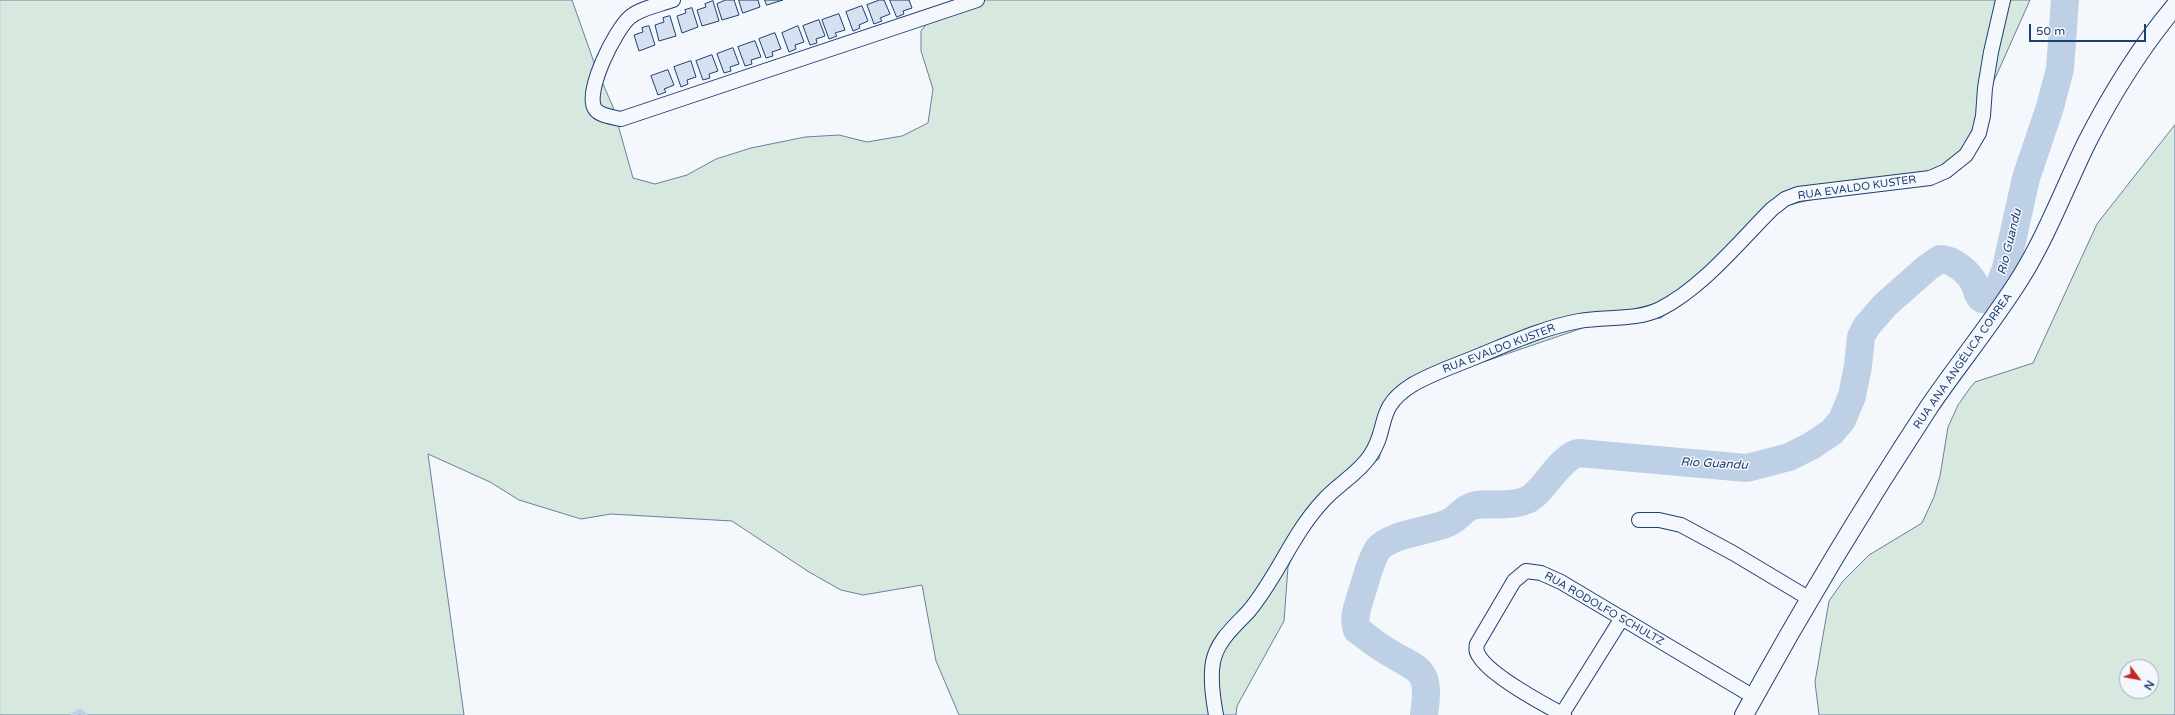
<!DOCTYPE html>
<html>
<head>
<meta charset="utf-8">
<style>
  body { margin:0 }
  #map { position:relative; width:2175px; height:715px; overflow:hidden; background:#f4f7fb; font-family:"Varela Round",sans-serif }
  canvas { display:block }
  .north { position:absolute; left:2119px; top:659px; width:40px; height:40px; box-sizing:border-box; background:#f4f7fb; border:1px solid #9eadc5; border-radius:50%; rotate:122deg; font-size:11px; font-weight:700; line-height:16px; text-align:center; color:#1d3f73 }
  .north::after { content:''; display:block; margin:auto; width:14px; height:18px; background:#c62828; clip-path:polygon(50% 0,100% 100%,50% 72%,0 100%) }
  .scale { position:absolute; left:2029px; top:24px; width:117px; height:18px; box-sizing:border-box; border:2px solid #1d3f73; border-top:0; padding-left:5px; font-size:12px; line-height:14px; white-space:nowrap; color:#1d3f73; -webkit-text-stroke:3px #f4f7fb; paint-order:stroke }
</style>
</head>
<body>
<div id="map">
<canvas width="2175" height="715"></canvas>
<div class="north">N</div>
<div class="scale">50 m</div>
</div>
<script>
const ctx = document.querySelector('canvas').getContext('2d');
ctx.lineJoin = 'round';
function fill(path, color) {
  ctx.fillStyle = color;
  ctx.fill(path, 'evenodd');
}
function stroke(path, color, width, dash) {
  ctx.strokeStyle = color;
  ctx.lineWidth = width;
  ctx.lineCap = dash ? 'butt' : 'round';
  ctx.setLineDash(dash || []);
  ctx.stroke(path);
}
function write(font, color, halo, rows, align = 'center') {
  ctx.font = font + ' "Varela Round",sans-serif';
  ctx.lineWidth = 3;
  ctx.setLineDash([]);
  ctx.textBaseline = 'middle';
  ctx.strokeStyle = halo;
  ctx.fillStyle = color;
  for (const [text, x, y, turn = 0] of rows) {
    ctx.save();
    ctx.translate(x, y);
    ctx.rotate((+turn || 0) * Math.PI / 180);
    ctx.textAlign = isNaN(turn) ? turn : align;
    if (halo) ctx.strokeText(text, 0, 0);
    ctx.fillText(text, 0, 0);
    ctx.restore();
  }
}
const green = new Path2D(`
  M0,0H572L596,68L613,107L633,178L655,184L687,175L716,159L751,148L805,137L839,135L867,142L902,136L928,123L933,89L921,51V31L931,18L985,0H2030L1951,177L1847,191L1789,205L1769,218L1735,254L1661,318L1606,320L1448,374L1405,394L1389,417L1379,459L1361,470L1303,532L1288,567L1284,621L1237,706L1236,715H959L936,661L922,585L863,595L841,590L809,572L732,521L611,514L581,519L519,500L490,482L428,454L464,715H0Z
  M2175,125V715H1819L1815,682L1829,601L1843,581L1869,555L1922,523L1934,497L1940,476L1948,427L1958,405L1970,388L1975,382L2033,363L2097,224ZM2127,667H2151V691H2127Z`);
fill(green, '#d7e8df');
stroke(green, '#687fa3', 1);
stroke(new Path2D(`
  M72,715L80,711L85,715`), '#bed0e5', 4.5);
stroke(new Path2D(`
  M1424,715C1431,666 1420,672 1385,650C1375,644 1366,636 1357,630C1352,618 1359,603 1362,592C1367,577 1370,561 1378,549C1390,534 1430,531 1448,523C1459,518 1464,507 1476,505C1493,503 1511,507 1527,500C1544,492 1558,459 1578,453L1747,468L1789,457L1811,446L1832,432L1842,420L1852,396L1858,366L1861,337L1866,327L1885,305L1927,268L1940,259C1953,259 1970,273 1975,285C1977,290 1977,296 1982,299L1989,297L2000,284L2006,268L2026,178L2050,107L2060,69L2065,0`), '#bed0e5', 28);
const building = new Path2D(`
  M726,0H734L739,15L722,20L717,4Z
  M739,0H758L760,7L743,13Z
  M765,0H783L767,5Z
  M880,0H884L890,14L880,18L882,21L874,24L867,5Z
  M890,0H909L912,8L903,11L904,14L897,17Z
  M713,1L719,21L702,26L697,10L706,7L705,4Z
  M862,6L868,21L859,25L860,28L853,31L846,12Z
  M692,8L698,27L682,33L677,16L686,13L685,10Z
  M839,14L845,30L835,33L837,36L829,39L822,20Z
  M670,16L676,36L659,41L655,25L664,22L663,18Z
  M819,20L825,36L816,39L817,43L810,45L803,26Z
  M649,26L655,45L639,51L634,35L643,32L642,28Z
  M798,26L804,42L795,45L796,49L789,52L782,33Z
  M775,33L781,49L772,52L773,56L766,58L759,39Z
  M755,41L761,57L751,60L752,64L745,66L738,47Z
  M733,48L739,64L730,67L731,71L724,73L717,54Z
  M712,55L718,71L709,74L710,78L703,80L696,61Z
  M691,61L696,77L687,80L688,84L681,87L674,67Z
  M668,70L674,85L664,89L666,92L658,95L651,76Z`);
fill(building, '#d5e0f0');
stroke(building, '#1d3f73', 1);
const minor = new Path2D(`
  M673,0C659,5 641,8 630,17C615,30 584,92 595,109C600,116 613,117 621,119L977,0
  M1639,520H1659L1681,525L1733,553L1810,599
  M1562,714L1622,618
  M1216,715C1213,699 1210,678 1213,662C1217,641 1234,627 1248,612C1277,578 1292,534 1323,501C1337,485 1358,474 1370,456C1390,427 1374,409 1412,385C1434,372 1460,364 1483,354C1515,341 1546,327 1579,321C1606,316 1635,321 1660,309C1702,288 1739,242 1772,209L1785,199L1798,194L1930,178L1946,171L1966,155L1979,133L1983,116L1985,88L1991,52L2003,0
  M1564,715C1543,704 1490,675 1479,656C1476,652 1476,648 1477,644L1514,581L1526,571L1541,573L1561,582L1754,697`);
const tertiary = new Path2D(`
  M1744,715C1801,611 1864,506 1929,407C1959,363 1993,322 2021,277C2047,235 2065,187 2087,142C2112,93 2140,48 2175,6`);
stroke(minor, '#1d3f73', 16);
stroke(tertiary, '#1d3f73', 20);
stroke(minor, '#f4f7fb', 14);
stroke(tertiary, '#f4f7fb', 18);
write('11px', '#1d3f73', '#f4f7fb', [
  ["RUA EVALDO KUSTER",1857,188,-8],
  ["RUA EVALDO KUSTER",1499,349,-21],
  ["RUA ANA ANGÉLICA CORREA",1963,361,-55],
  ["RUA RODOLFO SCHULTZ",1604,609,30]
]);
write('italic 12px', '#1d3f73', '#f4f7fb', [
  ["Rio Guandu",2010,242,-76],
  ["Rio Guandu",1714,464,3]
]);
</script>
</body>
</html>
